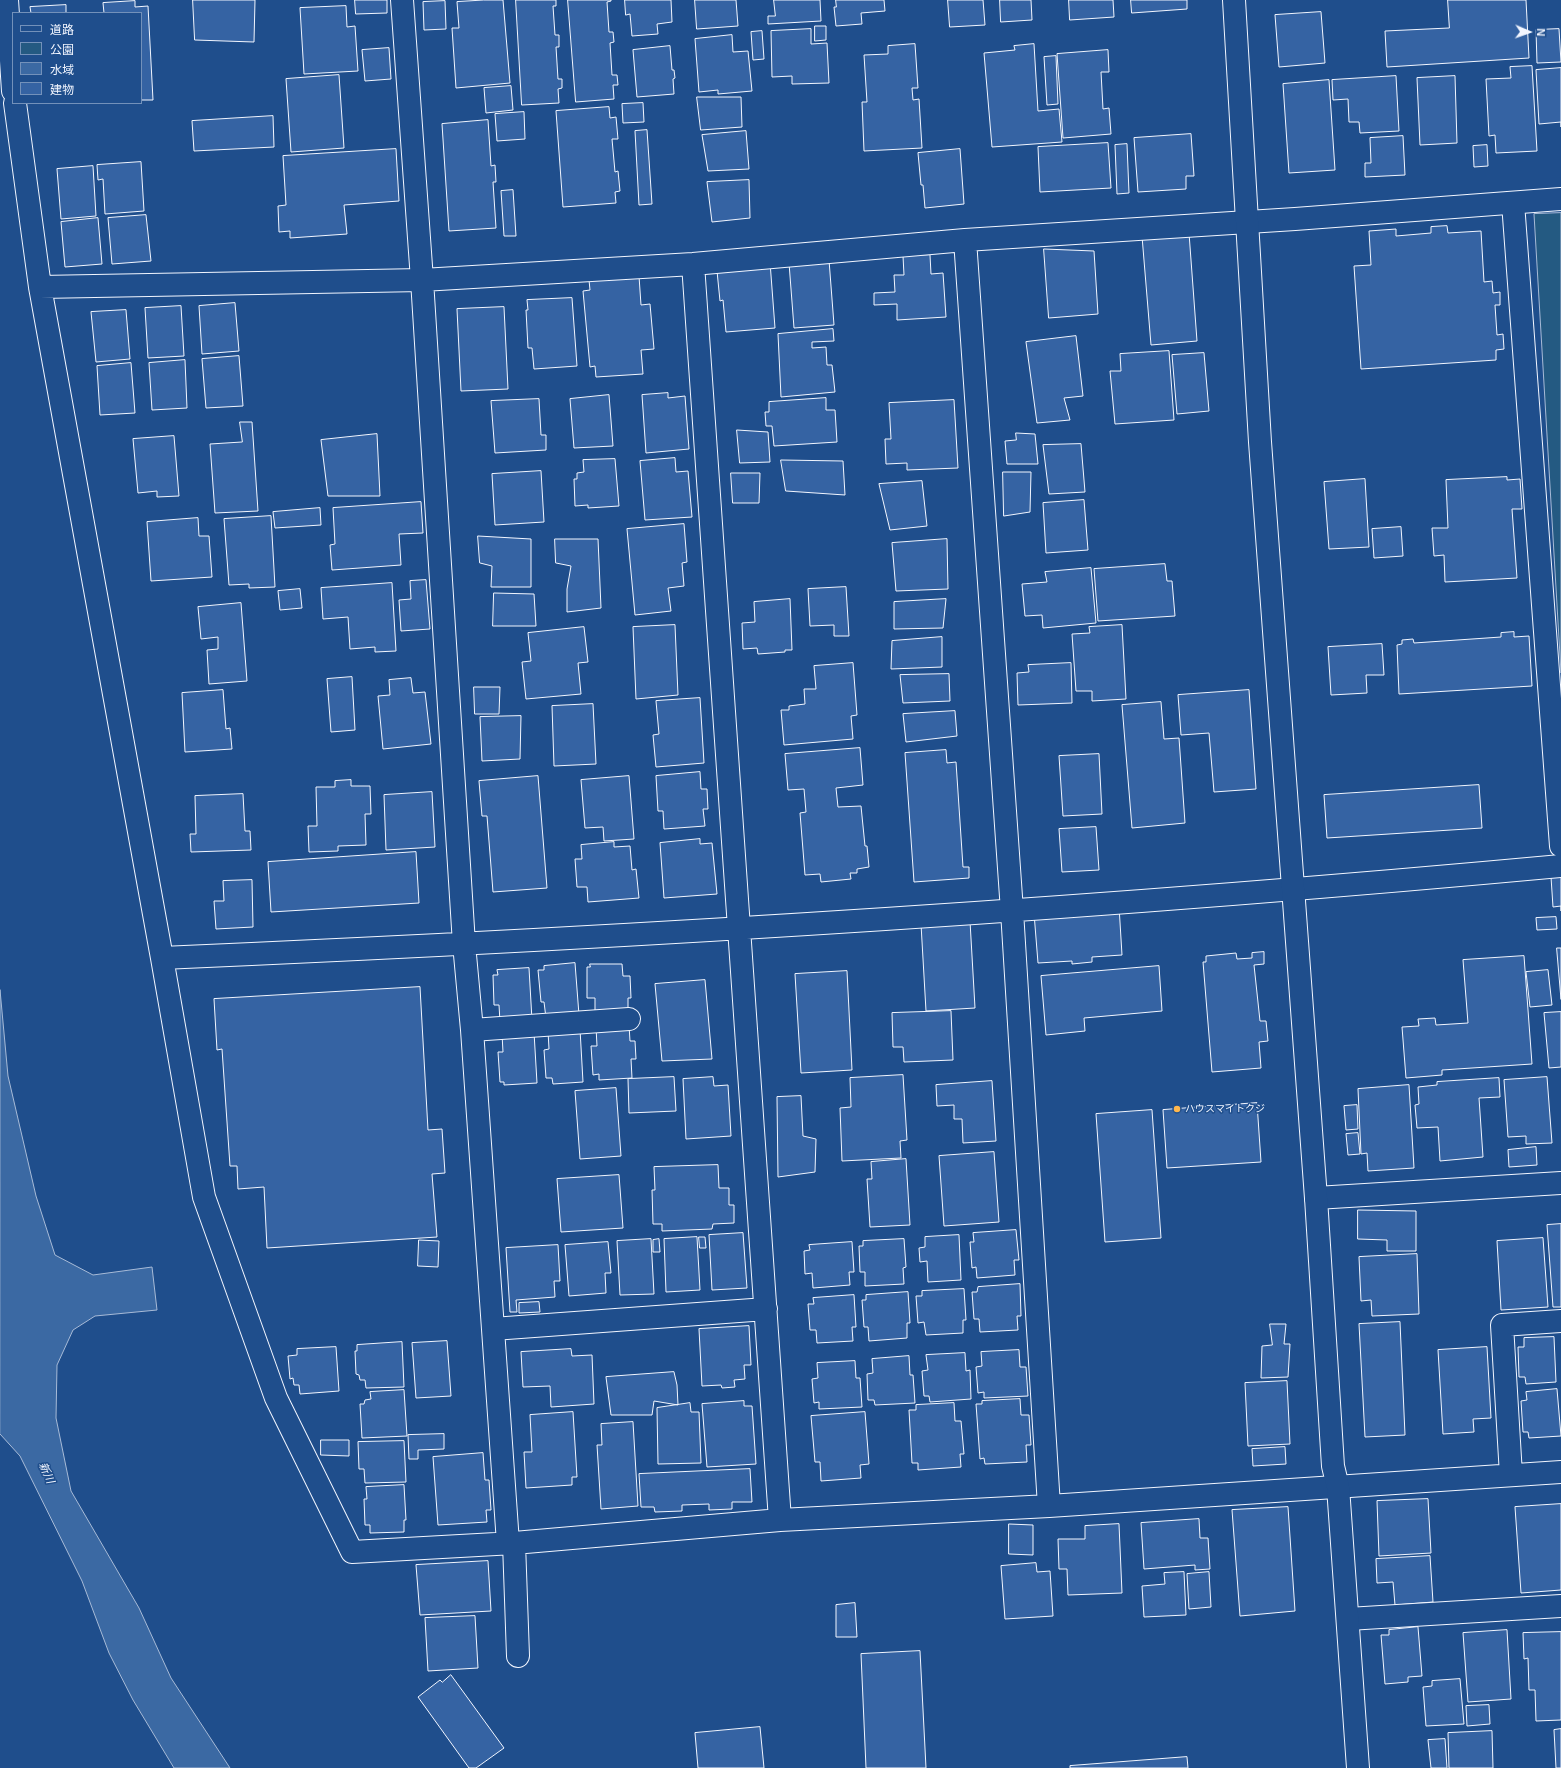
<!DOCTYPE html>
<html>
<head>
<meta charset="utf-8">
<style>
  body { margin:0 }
  #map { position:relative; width:1561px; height:1768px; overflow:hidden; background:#1f4e8c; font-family:Helvetica,"Noto Sans JP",sans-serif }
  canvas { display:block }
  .legend { position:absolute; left:12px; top:12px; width:130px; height:92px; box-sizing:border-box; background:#1f4e8c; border:1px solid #7391ba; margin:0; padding:5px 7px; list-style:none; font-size:12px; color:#f2f6ff }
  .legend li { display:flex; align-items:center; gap:8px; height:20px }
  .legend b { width:20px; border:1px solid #7391ba }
  .north { position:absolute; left:1509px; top:12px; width:40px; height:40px; -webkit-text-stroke:3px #1f4e8c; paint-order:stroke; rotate:92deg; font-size:11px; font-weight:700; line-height:16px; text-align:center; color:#f2f6ff }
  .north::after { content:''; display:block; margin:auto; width:14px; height:18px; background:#f2f6ff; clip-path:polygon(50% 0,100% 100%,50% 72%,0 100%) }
</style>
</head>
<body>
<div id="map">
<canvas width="1561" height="1768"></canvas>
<ul class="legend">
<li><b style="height:5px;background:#1f4e8c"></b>道路</li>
<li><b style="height:11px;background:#245a82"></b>公園</li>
<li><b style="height:11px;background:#3b69a3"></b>水域</li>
<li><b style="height:11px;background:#3563a3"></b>建物</li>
</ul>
<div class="north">N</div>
</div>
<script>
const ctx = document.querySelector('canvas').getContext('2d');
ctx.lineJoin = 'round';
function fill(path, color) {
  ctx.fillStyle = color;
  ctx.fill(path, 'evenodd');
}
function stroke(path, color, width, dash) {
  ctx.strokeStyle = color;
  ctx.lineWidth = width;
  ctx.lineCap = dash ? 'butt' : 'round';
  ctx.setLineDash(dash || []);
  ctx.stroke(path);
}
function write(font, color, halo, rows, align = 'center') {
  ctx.font = font + ' Helvetica,"Noto Sans JP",sans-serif';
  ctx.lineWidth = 3;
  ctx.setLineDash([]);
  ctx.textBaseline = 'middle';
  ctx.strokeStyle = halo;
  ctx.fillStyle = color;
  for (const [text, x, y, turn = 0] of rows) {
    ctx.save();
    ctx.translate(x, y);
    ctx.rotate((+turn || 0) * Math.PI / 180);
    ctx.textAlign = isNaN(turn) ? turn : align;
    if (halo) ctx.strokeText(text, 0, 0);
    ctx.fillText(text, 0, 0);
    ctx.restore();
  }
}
const green = new Path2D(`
  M1561,213V673L1534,214Z`);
fill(green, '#245a82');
stroke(green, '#a8bbd7', 1);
const water = new Path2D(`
  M0,990L8,1076L36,1196L55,1255L93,1275L152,1267L157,1310L95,1316L73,1330L57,1365L56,1418L71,1491L139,1608L171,1678L230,1768H174L133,1700L109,1653L82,1581L20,1456L0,1434Z`);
fill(water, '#3b69a3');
stroke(water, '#a8bbd7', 1);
const building = new Path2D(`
  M193,0H255L254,42L195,40Z
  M355,0H387V13L356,14Z
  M484,0H503L510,83L456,88L452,28H459L457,2Z
  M516,0H556V6H553L555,35H559V47H556L558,79H562V88L558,89L559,103L522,105Z
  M568,0H611V1L607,2L609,32H613L614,42L610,43L612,75H617L618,85H613L614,99L576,102Z
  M625,0H671L672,22L657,24L658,34L632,36L630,14L626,15Z
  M695,0H736L738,26L697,29Z
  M774,0H820L821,21L768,24V16H775Z
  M836,0H884L885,11L861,13L862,24L836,26L834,7H836Z
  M948,0H983L985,25L950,27Z
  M1000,0H1031L1032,20L1001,22Z
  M1069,0H1113L1114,17L1070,20Z
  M1131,0H1187V9L1132,13Z
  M1448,0H1526L1529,58L1387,67L1385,31L1449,28Z
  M135,1V7L148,6L153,100H141V13H104L103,3Z
  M445,1L446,29L424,30L423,2Z
  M66,5V13H31L30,7Z
  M346,6L347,27L355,26L358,71L304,74L300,8Z
  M1321,12L1325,63L1279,67L1275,15Z
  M815,26H826V40L815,41Z
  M811,29V44L827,43L829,83L792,84V76L772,77L771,31Z
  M1559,29L1561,62L1537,63L1536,30Z
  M762,31L764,59L753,60L751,32Z
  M732,35L733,52L748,51L752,91L718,94V90L699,92L695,39Z
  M915,44L918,88H912L913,100L919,99L922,148L864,151L862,102H867L864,55L888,54V46Z
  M1034,44L1038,111L1059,109L1062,142L992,147L984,53L1015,50L1014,46Z
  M670,46L672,70H674L675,78L673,79L674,94L637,97L633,50Z
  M389,48L391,79L365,81L362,50Z
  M1108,50L1109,72H1101L1103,109L1109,108L1111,134L1063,138L1057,54Z
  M1056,56L1058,104L1047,105L1044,57Z
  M1532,66L1537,151L1496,153L1495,135L1489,136L1486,79L1511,78L1510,67Z
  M1561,68V127V122L1539,124L1536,70Z
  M339,75L344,148L291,152L286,79Z
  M1396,76L1399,131L1360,133L1359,122H1349L1348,99L1333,100L1332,80Z
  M1455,76L1457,143L1420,145L1417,78Z
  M1329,80L1335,170L1289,173L1283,84Z
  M511,86L513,110L486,113L484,88Z
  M697,97H741L742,127L701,130Z
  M643,103L644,122L623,123L622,104Z
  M609,107L610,118L616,117L618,139H612L615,172L618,171L620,191L615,192L616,203L563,207L556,111Z
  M524,112L525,139L497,141L495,114Z
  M273,116L274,147L194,151L192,121Z
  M488,120L491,166L495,165L496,182H493L496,228L449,231L442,124Z
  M647,130L652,204L639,205L635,131Z
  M746,131L749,169L708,171L702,135Z
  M1191,134L1194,176H1186V189L1138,192L1134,138Z
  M1403,136L1405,175L1365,177V163H1371L1370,138Z
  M1108,143L1111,188L1040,192L1038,147Z
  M1127,144L1129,193L1117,194L1115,145Z
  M1487,145L1488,166L1474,167L1473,146Z
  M396,149L399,201L344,205L347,234L290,238V231L279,232L278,206L286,205L283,156Z
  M960,149L964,204L925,208L923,185H921L918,153Z
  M141,162L144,211L105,214L103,179L98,180L97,165Z
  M93,166L96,216L61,219L57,169Z
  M749,180L750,218L712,222L707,182Z
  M513,190L516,236H504L501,191Z
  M146,215L151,261L112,264L108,218Z
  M98,218L102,264L65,267L61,222Z
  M1447,226L1448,233L1481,231L1484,282L1492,281L1493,293L1500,292V305H1495L1497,335L1503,334L1504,349L1496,350V360L1361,369L1354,266L1371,265L1369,231L1396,229V236L1431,233V227Z
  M1189,233L1197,341L1151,345L1142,236Z
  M1044,249L1094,251L1098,314L1049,318Z
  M930,255L931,274L943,273L946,317L897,320V304L874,305V293L895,292L894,275H904L903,256Z
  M829,260L834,325L794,328L789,263Z
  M770,262L775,328L726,332L723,300L720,301L717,271Z
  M639,276L641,305L650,304L654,349L641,350L643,374L596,377L595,366L590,367L583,291L590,290L589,280Z
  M572,298L577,366L534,369L532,348H528L526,310H528L527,300Z
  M235,303L239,351L202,354L199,306Z
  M181,306L184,356L148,358L145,308Z
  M504,307L508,389L461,391L457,309Z
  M126,310L130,359L96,362L91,312Z
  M833,329L834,341L812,342V348L826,347L827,365H832L835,392L781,397L778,334Z
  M1076,336L1083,396L1064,398L1070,420L1037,423L1026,342Z
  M1169,351L1174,420L1115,424L1110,371H1121L1120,354Z
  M1204,353L1209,411L1177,414L1172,355Z
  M239,356L243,406L206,408L202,359Z
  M185,360L187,408L152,410L149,363Z
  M131,363L135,413L100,415L97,366Z
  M668,393V398L685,396L689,449L646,453L642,395Z
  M609,395L613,446L574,448L570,399Z
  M826,398V410H835L837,442L774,446L772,426H766L765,412H769V402Z
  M539,399L541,435H546V450L495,453L491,401Z
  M954,400L958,468L907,470V463L886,464L885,439H891L889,403Z
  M240,422H252L258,511L215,513L210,444L242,442Z
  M737,430L768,432L770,462L740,463Z
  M1016,433L1035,434L1038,464H1007L1005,441L1016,440Z
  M377,434L380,496H328L321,440Z
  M174,436L179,496L157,497V491L138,493L133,439Z
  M1081,444L1085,492L1049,494L1043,445Z
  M675,458L676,472L688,471L692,517L645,520L640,461Z
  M615,459L619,506L588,508V505L575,506L574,479H577V473L584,472L583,460Z
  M781,460L843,461L845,495L786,491Z
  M541,471L544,522L495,525L492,474Z
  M1003,472H1031L1030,512L1004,516Z
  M731,473H760L759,503H733Z
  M1507,477V480L1520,479L1522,509H1512L1517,578L1445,582L1444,555L1434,556L1432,528H1448L1446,480Z
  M1365,479L1369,547L1329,549L1324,482Z
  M922,481L927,526L890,530L879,484Z
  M1084,500L1088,550L1046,553L1043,503Z
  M421,502L423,533L399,534L401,565L332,570L330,545L335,544L333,508Z
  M320,508L321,525L275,528L273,512Z
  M271,516L275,587L249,588V584L229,585L224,519Z
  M198,518L199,536H209L212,577L151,581L147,522Z
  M684,524L687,562L682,563L684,586L668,588L671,611L635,615L627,529Z
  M1401,527L1403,556L1374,558L1372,529Z
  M478,536L531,539V587H491L492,566L480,563Z
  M555,539H598L601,608L567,612V589L571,566L556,563Z
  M947,539L948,589L896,591L892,543Z
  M1165,564L1167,581H1172L1175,616L1098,621L1094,569Z
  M1091,568L1096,623L1043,628L1042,615L1025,616L1022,584L1047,582L1045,572Z
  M426,580L430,629L401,631L399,600L411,599L410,581Z
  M392,583L396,651L375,652V647L350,649L348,617L323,619L321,588Z
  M846,587L849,636H834V625L810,626L808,589Z
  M300,589L302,608L280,610L278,591Z
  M494,593L534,594L536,626H493Z
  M790,599L792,650H785V652L758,654L757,648L743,649L742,623L755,622L754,602Z
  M946,599L943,628L894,629V602Z
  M241,603L247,681L209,684L207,650L218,649V637L201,639L198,607Z
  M675,625L678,695L636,699L633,627Z
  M1122,625L1126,699L1092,701V691H1076L1072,634L1090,633L1089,627Z
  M584,627L588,662L578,663L581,694L526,699L522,662L531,661L528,633Z
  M1514,632V637L1529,636L1532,686L1399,694L1397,645L1402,644V640L1413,639L1414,643L1501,637V633Z
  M942,637V667L891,669L892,641Z
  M1382,644L1384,675H1366L1367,693L1331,695L1328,647Z
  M853,663L857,715L851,716L853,739L784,745L781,710H789V706L805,704L804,689H816L814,666Z
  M1071,663L1072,703L1018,705L1017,673L1029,672L1028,665Z
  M949,674L950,701L903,703L900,675Z
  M352,677L355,730L331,732L327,679Z
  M411,678L413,693L425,692L431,744L383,749L378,696L390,695L389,680Z
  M474,687H500L499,714H475Z
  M223,690L226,729L230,728L232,749L185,752L182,693Z
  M1249,690L1256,789L1214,792L1209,733L1181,735L1178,695Z
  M700,698L704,763L656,767L653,735L659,734L656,701Z
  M1161,702L1164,739L1179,738L1185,823L1132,828L1122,705Z
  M593,704L596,764L554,766L552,706Z
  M955,711L957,736L906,742L903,714Z
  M521,716L520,759L482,761L480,717Z
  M860,748L863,785L836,788L838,807L861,806L865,846H867L869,867L857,869V873H850L851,879L821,882L820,874L805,875L800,813L806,812L804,789L788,790L785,754Z
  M946,750L947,763L956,762L963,867H969V878L914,882L905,753Z
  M1099,754L1102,814L1063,816L1059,756Z
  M700,772L701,789H707L708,809H703L705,826L664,829L663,811H658L656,776Z
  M538,776L547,888L493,892L487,816H482L479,781Z
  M629,776L634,839L604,841L603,827L585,828L581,780Z
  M351,780V786H370L371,814H365L366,845L338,846V851L309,852L308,826H317L316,787H335V781Z
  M1479,785L1482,828L1327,838L1324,795Z
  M432,792L435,847L386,850L384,795Z
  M243,794L245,831H250L251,850L191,852L190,834H196L195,796Z
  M1096,827L1099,870L1062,872L1059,829Z
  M700,839V844L712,843L717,894L664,898L660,843Z
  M614,842V847L630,846L632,870L636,869L639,898L588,902L587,887H577L575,859H582L581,845Z
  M416,852L419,903L271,912L268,862Z
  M1561,876V911V906L1553,907L1551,877Z
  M252,880L253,927L216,929L214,901H224L223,881Z
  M1119,906L1122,955L1092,957V962L1072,964V961L1038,963L1034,913Z
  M1556,917L1557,929L1537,930L1536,918Z
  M970,921L975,1008L926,1011L921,924Z
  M1557,948H1561V999Z
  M1264,952V964L1254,965L1260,1021H1266L1268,1041L1259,1042L1261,1068L1212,1072L1203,962H1206V956L1236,953L1237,959L1252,958V953Z
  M1524,956L1532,1064L1442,1070V1075L1406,1078L1402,1027L1419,1026L1418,1019L1435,1018L1436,1025L1468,1023L1463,960Z
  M575,963L579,1015L546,1018L544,1002H541L538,970H544V966Z
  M590,964H622L623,976H630L631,998H628V1012L595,1015V998H587V967H590Z
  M1159,966L1162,1011L1084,1018L1085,1031L1046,1035L1041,976Z
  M529,968L532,1020L500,1022L499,1005H494L493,975H498L497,970Z
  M1548,970L1552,1005L1530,1007L1526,972Z
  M847,971L852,1070L801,1073L795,974Z
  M705,980L712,1059L662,1061L655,984Z
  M420,987L428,1130L442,1129L445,1173L432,1174L437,1237L267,1248L264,1187L238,1189L237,1166H230L222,1049L217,1050L214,999Z
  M951,1011L953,1060L904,1062L903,1047H893L892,1013Z
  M1561,1012V1067L1549,1068L1544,1013Z
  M629,1025L630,1041H635L636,1059H631L632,1078L599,1080V1074L593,1075L591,1046H597L596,1027Z
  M580,1029L583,1082L553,1084L552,1078H546L544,1050L549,1049L548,1031Z
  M534,1032L537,1083L504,1085V1082H500L498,1052H503L502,1034Z
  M903,1075L907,1140L900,1141L901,1158L842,1161L840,1108L851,1107L850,1078Z
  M674,1077L676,1111L629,1113L628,1079Z
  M713,1077L714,1086L728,1085L731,1136L686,1139L683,1079Z
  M1547,1077L1552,1143L1526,1144V1136L1508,1137L1504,1080Z
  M1499,1078L1500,1097L1479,1098L1483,1157L1440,1161L1438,1127L1417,1128L1415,1105L1419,1104L1418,1087L1437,1085V1082Z
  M992,1081L996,1141L963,1143L962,1119H954V1105L937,1106L936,1085Z
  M1409,1085L1414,1168L1368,1171L1367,1153L1361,1154L1358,1089Z
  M616,1088L621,1156L580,1159L575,1091Z
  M801,1096L803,1136L816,1139L815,1172L778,1177L777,1097Z
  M1257,1103L1261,1162L1167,1168L1163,1110Z
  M1357,1105L1358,1129L1346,1130L1344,1106Z
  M1152,1110L1161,1238L1105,1242L1096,1114Z
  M1358,1133L1360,1154L1348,1155L1346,1134Z
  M1536,1147L1537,1165L1509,1167L1508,1150Z
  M994,1152L999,1222L944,1226L939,1156Z
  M906,1159L910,1225L870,1227L867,1179H872L871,1162Z
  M718,1165L719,1188H729V1205H734V1223L713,1224L712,1229L662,1231V1224H653L652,1190H655L654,1167Z
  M619,1175L623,1228L561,1232L557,1179Z
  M1358,1210L1416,1211V1251H1387V1240L1358,1239Z
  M1561,1224V1307H1553L1547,1225Z
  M1016,1230L1019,1260H1014L1015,1275L977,1278L976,1267L972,1268L970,1242H974L973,1233Z
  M743,1233L747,1288L712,1290L709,1235Z
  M959,1235L961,1280L928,1282L927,1261L920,1262L919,1248L925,1247V1237Z
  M697,1237L700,1290L666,1292L664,1239Z
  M699,1237H705L706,1248H700Z
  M1543,1238L1548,1307L1501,1310L1497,1241Z
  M651,1239L654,1294L620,1295L617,1241Z
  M659,1239L660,1252H653V1240Z
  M904,1239L906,1267L903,1268L904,1284L865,1286V1272H860L859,1246H863V1241Z
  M419,1240L439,1241L438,1267L418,1266Z
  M608,1242L611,1273H605L606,1293L569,1296L565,1245Z
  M852,1242L854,1272H849L850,1285L813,1288L812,1273L805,1274L804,1251L810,1250L809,1245Z
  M558,1245L560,1281H554L555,1297L516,1300L517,1312H510L506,1248Z
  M1417,1254L1419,1314L1372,1316L1371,1300L1361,1301L1359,1257Z
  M1020,1284L1021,1316H1017L1018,1330L980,1332L979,1319H974L972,1292H977L978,1287Z
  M964,1289L966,1320H963V1333L926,1335L924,1322L918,1323L916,1296H922V1291Z
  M908,1292L910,1323H907V1338L869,1341L868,1327H864L862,1300H866V1295Z
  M854,1295L856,1327H852L853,1341L817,1343L816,1330H810L808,1304H814L813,1298Z
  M539,1302L540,1312L519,1313V1303Z
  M1400,1322L1405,1435L1365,1437L1359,1324Z
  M1270,1324H1286L1284,1344H1290L1288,1377L1261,1378L1262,1346L1272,1345Z
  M749,1326L751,1365H744L745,1379L734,1380L735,1387L722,1388L721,1385L702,1386L699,1329Z
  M1554,1337L1556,1382L1526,1384L1525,1377H1519L1518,1347H1524V1338Z
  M447,1341L451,1396L416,1398L412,1343Z
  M402,1342L404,1387L366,1388L365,1380H360L359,1375L356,1374L355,1351H357V1345Z
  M336,1347L339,1391L300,1394L299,1385H294L293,1378L290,1379L288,1356L297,1355V1349Z
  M1487,1347L1491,1418L1473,1419L1474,1432L1443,1434L1438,1350Z
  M571,1349L572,1356L592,1355L594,1404L551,1407L550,1386L523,1387L521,1352Z
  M1019,1350L1020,1367H1026L1028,1396L984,1398V1392L978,1393L976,1367L982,1366L981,1352Z
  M965,1353L966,1371L970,1370L971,1399L930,1402L929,1396H924L922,1371L928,1370L926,1355Z
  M909,1356L910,1375H913L915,1403L875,1405L874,1400H868L867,1374L873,1373L872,1359Z
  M855,1361L856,1378H860L862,1407L819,1409V1402L814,1403L812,1379L818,1378L817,1363Z
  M674,1372L677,1385L678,1405L654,1401L652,1415H611L606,1377Z
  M1287,1381L1290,1444L1248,1446L1245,1383Z
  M1557,1389L1561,1436L1529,1438L1528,1432H1523L1521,1401L1527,1400L1526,1392Z
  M404,1390L407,1436L362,1438L360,1404H364L365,1400L371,1399L370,1392Z
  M1020,1399L1021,1415H1029L1031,1445H1026L1027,1462L985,1464L984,1458L980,1459L976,1404H982V1401Z
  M744,1401V1406H752L756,1464L707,1467L702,1404Z
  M690,1403L691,1412H699L701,1463L658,1464L657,1408Z
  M954,1403L955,1421H961L964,1454H960L961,1467L918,1470V1463H912L909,1410H916V1405Z
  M573,1412L577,1477H572V1485L526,1488L524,1452H532L530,1415Z
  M865,1412L869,1464L860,1465L861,1478L821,1481L820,1462H815L811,1416Z
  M633,1422L638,1506L601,1509L597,1445H602L601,1424Z
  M444,1434V1449L418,1450V1459H409L408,1435Z
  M321,1440H349V1456L321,1455Z
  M404,1441L406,1482L365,1483L364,1469H359L358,1442Z
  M1285,1447L1286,1464L1253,1466L1252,1449Z
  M483,1453L485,1480H489L491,1510H486L487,1522L438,1525L433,1457Z
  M750,1469L752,1502H732V1509L709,1510V1504L682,1505V1511L655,1512L654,1507H641L639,1474Z
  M404,1485L406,1520H404V1532L370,1533V1525H365L364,1499H367L366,1487Z
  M1428,1499L1431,1553L1379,1556L1377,1501Z
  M1561,1504V1590L1521,1593L1515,1507Z
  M1288,1507L1295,1611L1240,1616L1232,1510Z
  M1199,1519L1200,1538H1208L1210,1569L1195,1570V1565L1144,1569L1141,1523Z
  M1009,1524L1033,1525V1555L1009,1554Z
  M1119,1524L1122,1593L1068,1595L1067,1569H1059L1058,1539H1085V1526Z
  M1430,1556L1433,1602L1395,1605L1393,1582L1377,1583L1376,1559Z
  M488,1561L491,1611L420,1615L416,1565Z
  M1036,1563L1037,1572L1050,1571L1053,1616L1005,1619L1001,1566Z
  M1184,1572L1186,1615L1144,1617L1142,1586L1165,1584L1164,1573Z
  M1209,1572L1211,1607L1189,1609L1187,1574Z
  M855,1603L857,1637H836V1605Z
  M475,1616L478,1668L428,1671L425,1618Z
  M1418,1627L1422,1676L1408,1677V1682L1385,1684L1381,1635H1389V1630Z
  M1507,1630L1511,1699L1468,1702L1463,1633Z
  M1561,1632V1720L1536,1721L1535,1690H1529L1528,1658L1524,1659L1523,1633Z
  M920,1651L926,1768H866L861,1654Z
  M451,1675L504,1748L476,1768H469L418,1697L440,1680L442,1682Z
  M1460,1679L1464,1724L1426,1726L1423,1687L1432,1686V1681Z
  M1489,1705L1490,1724L1467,1726L1466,1706Z
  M760,1727L764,1768H698L695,1733Z
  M1561,1729V1768H1556L1554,1730Z
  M1492,1731L1493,1768H1449L1448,1733Z
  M1445,1739L1447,1768H1431L1428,1740Z
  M1187,1757L1188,1768H1070V1766Z`);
fill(building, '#3563a3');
stroke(building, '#f2f6ff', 1);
const street = new Path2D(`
  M7,0L13,91
  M402,0L422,280L464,944L472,1030L508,1543
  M15,103L40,287L162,958L204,1197L276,1398L352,1552L514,1543L780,1520L1049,1506L1561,1472
  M1513,203L1561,846
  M965,240L1012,911L1049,1506
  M693,264L780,1520
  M40,287L422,280L693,264L965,240L1295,219L1561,199
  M162,958C629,938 1096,909 1561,866
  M472,1030L629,1019
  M1316,1198L1561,1183
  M493,1329L766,1309
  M1511,1475L1502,1325L1561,1321
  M514,1543L518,1656
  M1348,1619L1561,1606`);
const secondary = new Path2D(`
  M1234,0L1260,442L1316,1198L1333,1466L1338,1487L1358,1768`);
stroke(street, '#f2f6ff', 24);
stroke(secondary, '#f2f6ff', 24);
stroke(street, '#1f4e8c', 22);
stroke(secondary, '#1f4e8c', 22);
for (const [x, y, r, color] of [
  [1177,1109,4,"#ffb74d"]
]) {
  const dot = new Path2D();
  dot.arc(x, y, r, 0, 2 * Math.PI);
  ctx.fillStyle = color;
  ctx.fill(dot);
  stroke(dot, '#1f4e8c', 1.5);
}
write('10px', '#f2f6ff', '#1f4e8c', [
  ["ハウスマイトクジ",1185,1109]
], 'left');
write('italic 11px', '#f2f6ff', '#1f4e8c', [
  ["新川",46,1473,66]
]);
</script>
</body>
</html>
